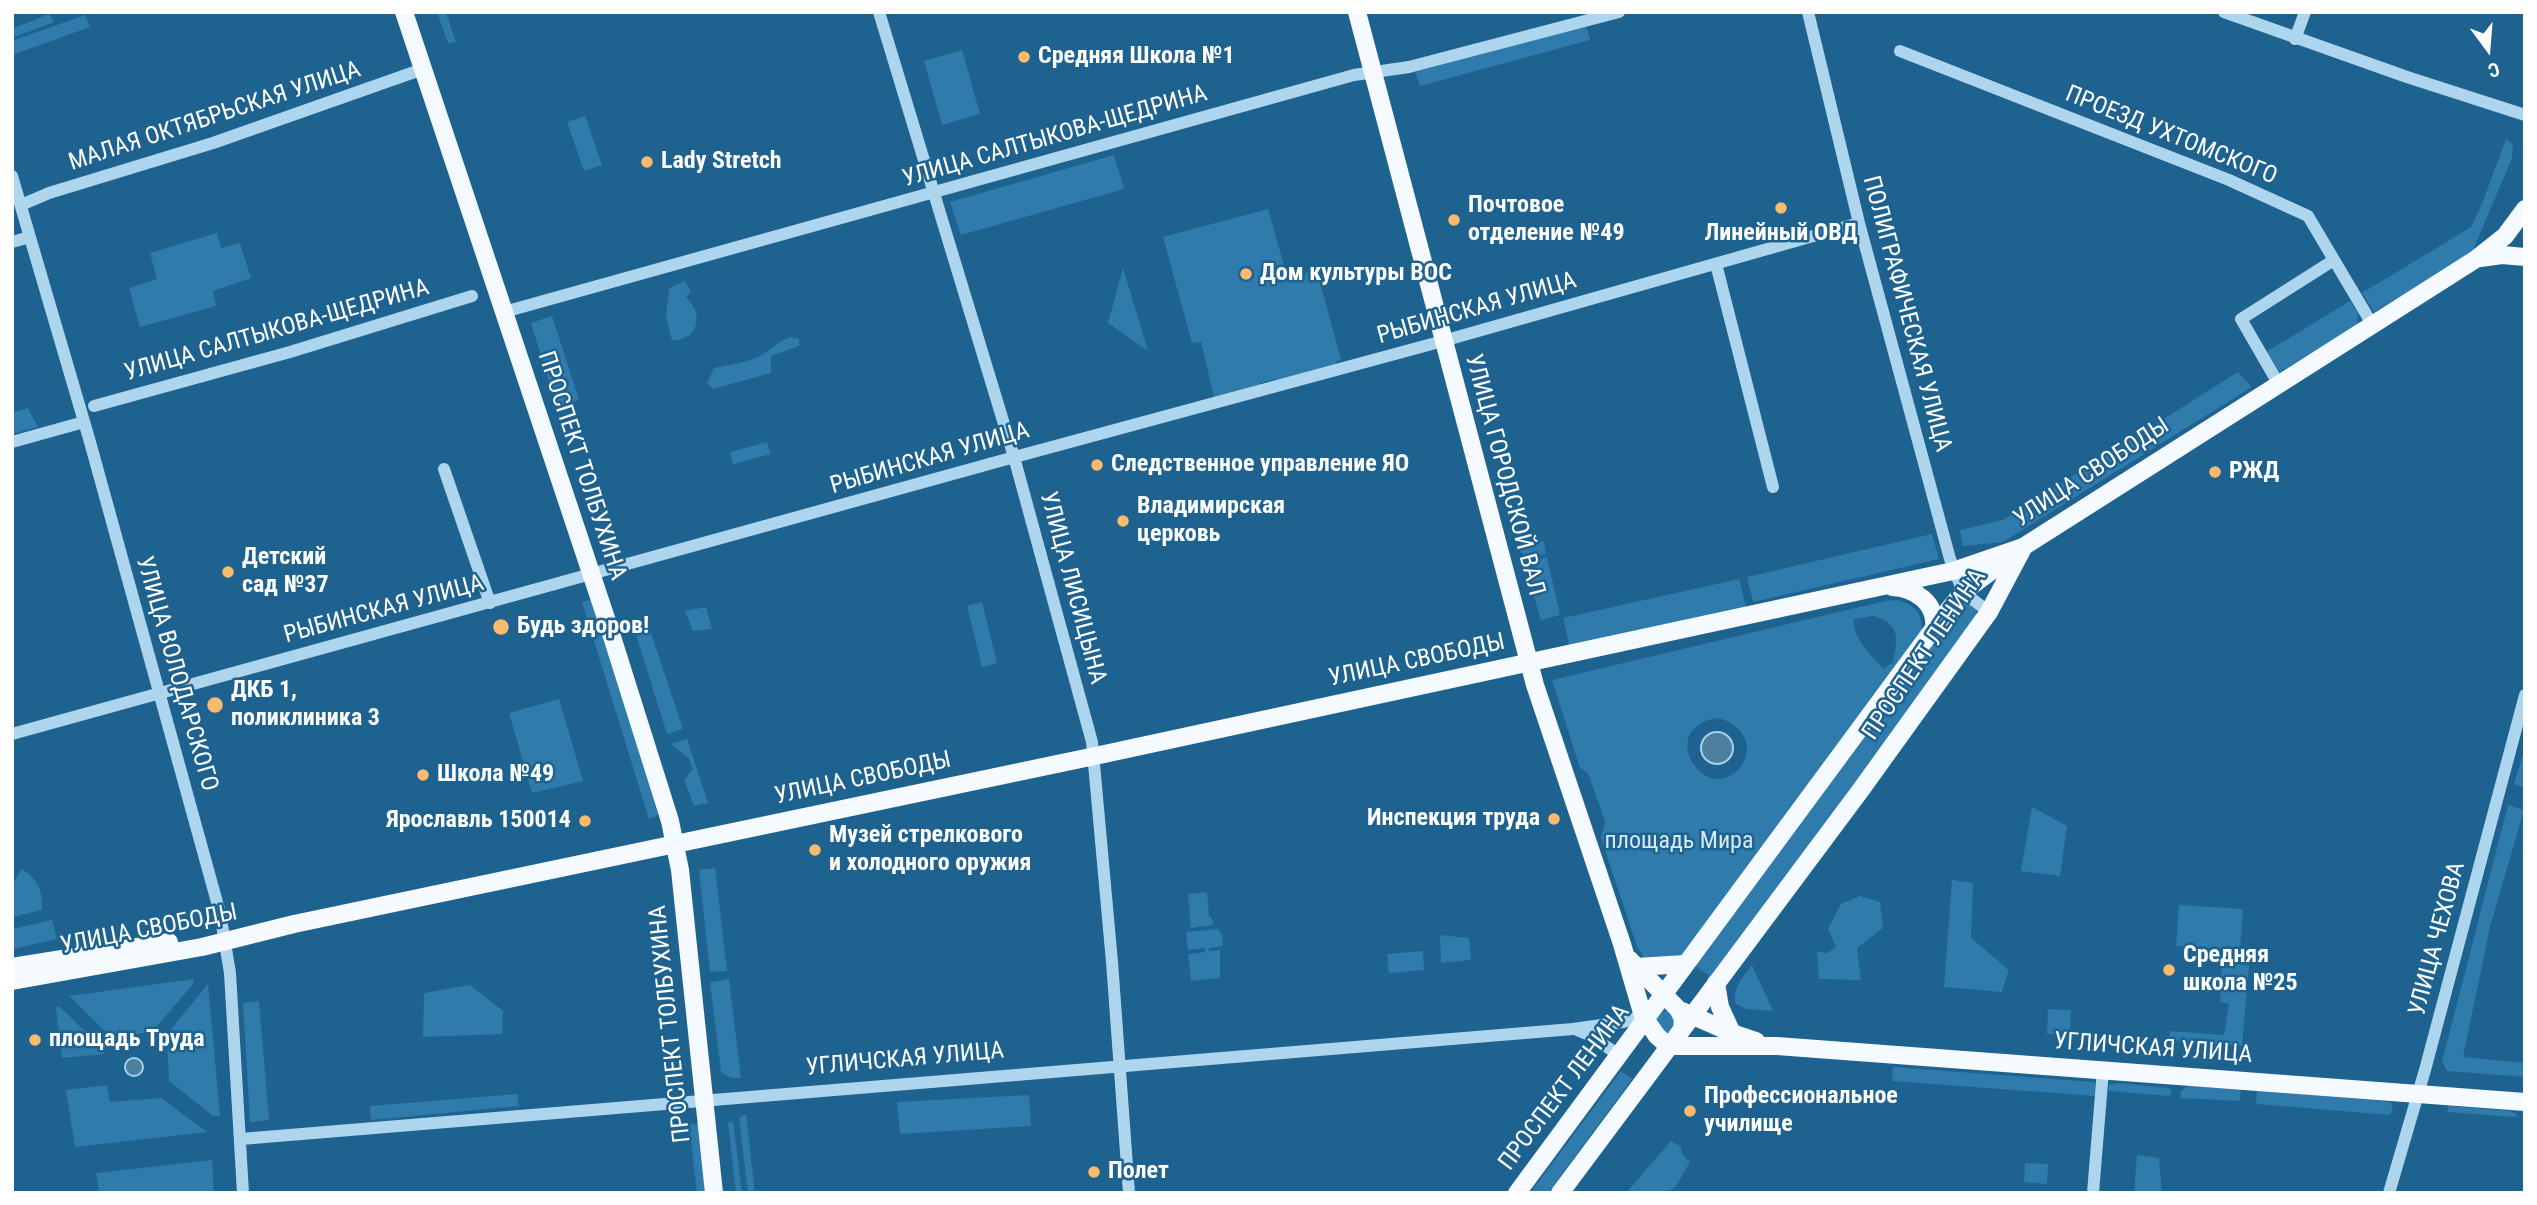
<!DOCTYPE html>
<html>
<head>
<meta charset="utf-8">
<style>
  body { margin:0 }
  #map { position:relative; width:2537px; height:1205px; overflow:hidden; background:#1e6290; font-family:"Roboto Condensed",sans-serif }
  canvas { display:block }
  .frame { position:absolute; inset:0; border:14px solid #fff; pointer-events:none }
  .north { position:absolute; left:2453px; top:14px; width:70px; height:70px; -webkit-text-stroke:5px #1e6290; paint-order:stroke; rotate:164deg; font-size:19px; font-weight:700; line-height:28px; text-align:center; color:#fff }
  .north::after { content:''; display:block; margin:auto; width:24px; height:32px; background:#fff; clip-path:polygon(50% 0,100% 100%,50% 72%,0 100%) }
</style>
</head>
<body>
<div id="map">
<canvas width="2537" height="1205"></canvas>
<div class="frame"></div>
<div class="north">С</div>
</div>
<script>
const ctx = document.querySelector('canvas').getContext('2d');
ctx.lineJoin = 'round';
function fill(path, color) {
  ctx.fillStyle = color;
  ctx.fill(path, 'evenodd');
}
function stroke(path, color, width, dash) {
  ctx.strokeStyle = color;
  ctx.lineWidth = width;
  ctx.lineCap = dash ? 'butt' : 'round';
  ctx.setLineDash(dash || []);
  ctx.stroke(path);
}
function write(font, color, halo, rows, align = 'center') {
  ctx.font = font + ' "Roboto Condensed",sans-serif';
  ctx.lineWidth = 5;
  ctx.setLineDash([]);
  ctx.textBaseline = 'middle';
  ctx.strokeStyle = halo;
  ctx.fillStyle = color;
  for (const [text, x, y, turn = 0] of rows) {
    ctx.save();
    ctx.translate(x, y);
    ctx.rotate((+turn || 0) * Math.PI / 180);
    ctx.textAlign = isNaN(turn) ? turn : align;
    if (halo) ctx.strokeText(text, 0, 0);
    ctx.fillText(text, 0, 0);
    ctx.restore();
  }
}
fill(new Path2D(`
  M437,12H446L456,42L448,43Z
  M49,14L54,22L12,38V29Z
  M85,15L90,27L12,55V41Z
  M1586,26L1590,40L1420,86L1415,72Z
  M962,50L980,114L942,125L924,61Z
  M585,116L602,165L584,171L567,122Z
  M2506,139L2513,144L2512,158L2471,255L2374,312L2362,293L2471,227L2481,206Z
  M1114,155L1124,189L961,235L950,202Z
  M1268,209L1287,276L1317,271L1341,360L1335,362L1339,365L1278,381L1277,379L1260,383L1261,387L1214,397L1201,342L1192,343L1163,237Z
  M217,233L221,248L240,243L251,278L213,291L216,306L140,327L129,288L157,279L150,253Z
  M1123,268L1148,351L1108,323Z
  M685,281L691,292L686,296C688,300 694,306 695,310C701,328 689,341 672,340L666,317L669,288Z
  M2350,301L2358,313L2357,326L2278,373L2266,352Z
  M552,316L579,400L557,407L531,323Z
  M791,337L799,339V346L771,356V373L713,389L707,383L714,368C728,365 745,363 758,357C770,351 778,341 791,337Z
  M2238,372L2252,387L2003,542L1963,546L1960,530L2003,520Z
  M28,408L38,427L12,434V413Z
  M767,442L771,454L733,464L730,452Z
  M1932,534L1939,559L1753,602L1747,577Z
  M1544,541L1546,554L1525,559L1517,545Z
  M1547,557L1560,615L1541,620L1524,563Z
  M1739,579L1746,607L1569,645L1563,618Z
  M593,599L658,815L649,819L582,602Z
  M1898,600C1917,607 1922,612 1922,633L1686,954L1677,961H1646L1637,946L1601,838L1605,821L1588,773L1580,768L1552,680L1885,601ZM1873,616C1900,624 1898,637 1893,662L1884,669C1873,657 1851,637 1854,619ZM1717,718C1739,722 1757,744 1741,766C1708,810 1653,729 1717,718Z
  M982,602L997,663L982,667L967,606Z
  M1963,603H1968L1976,609V619L1712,978L1694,965Z
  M706,607L712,629L693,631L685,611Z
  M646,618L683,729L667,734L632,622Z
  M559,699L583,781L532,793L509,713Z
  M687,739L708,803L694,806L684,780L693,769L689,759L671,744Z
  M2525,748V788L2514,784Z
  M2508,805L2524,810L2490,927L2463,1057L2525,1063V1077L2447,1071L2442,1062Z
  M2032,807L2067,826L2060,876L2021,871Z
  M715,868L727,971L710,972L699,870Z
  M22,869C38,879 43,891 42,910L12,917V885Z
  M1952,880L1973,883L1971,938L2009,970L2002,992L1944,987Z
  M1207,892L1209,916L1213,920V925L1191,928L1188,894Z
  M1860,896L1880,902L1883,928L1857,948L1861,980L1819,979L1817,952L1827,953L1836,947L1828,929L1841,904Z
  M2179,905L2243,909L2240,950L2176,946Z
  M52,920L57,939L12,949V929Z
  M1218,929L1222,935L1223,946L1209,948V951L1220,950V978L1191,981L1188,954L1205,952V948L1188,950L1186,932Z
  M1440,935L1469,938L1471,960L1441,963Z
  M1423,951L1424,970L1389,973L1387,954Z
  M2222,963L2249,965L2242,1046L2169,1040L2170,1031L2224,1035L2229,1004L2220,1002Z
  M1752,965L1773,1011L1746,1009L1736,1004C1731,989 1743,977 1752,965Z
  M194,979L193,984L153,1031L113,1039L69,996Z
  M729,979L741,1078H731L721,1072L710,982Z
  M208,984L220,1116H213L169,1081L167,1034Z
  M470,985L503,1011L502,1034L423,1037L424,993Z
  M259,1001L269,1120L250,1122L243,1003Z
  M59,1006L104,1050V1054L62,1058L56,1008Z
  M2048,1009L2071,1010L2070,1035L2047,1034Z
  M1655 1022a11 11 0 1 1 22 0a11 11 0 1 1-22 0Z
  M1893,1067L2094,1082L2097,1086L2095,1096L1892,1081Z
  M1621,1071L1632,1079L1548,1193H1530Z
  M2116,1083L2169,1088L2172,1092L2169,1096L2108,1091L2109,1085Z
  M107,1085L110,1102L161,1098L207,1132L75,1147L66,1090Z
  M2188,1086L2241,1089L2240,1101L2180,1098L2181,1091Z
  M2257,1090L2383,1101L2390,1102L2393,1106L2390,1115L2256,1104Z
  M517,1094L519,1106L371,1120L370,1106Z
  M1029,1095L1031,1126L900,1134L897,1102Z
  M2449,1106L2511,1111L2517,1115L2515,1117L2447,1112Z
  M746,1114L755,1193H748L739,1118Z
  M733,1121L742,1193H736L728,1123Z
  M689,1124H701L708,1193H697Z
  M1671,1141L1681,1147L1682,1154L1690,1162L1675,1188L1663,1193H1626Z
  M2137,1155L2159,1158L2162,1193H2134Z
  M212,1160L214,1193H99L96,1173Z
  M2025,1163L2048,1164L2047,1184L2024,1182Z`), '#2e7bac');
const water = new Path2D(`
  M1701 748a16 16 0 1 1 32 0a16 16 0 1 1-32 0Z
  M125 1067a9 9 0 1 1 18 0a9 9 0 1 1-18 0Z`);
fill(water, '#4f7f9e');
stroke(water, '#a1d2ef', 2);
stroke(new Path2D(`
  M879,12L1014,457L1092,742L1112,962L1129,1193
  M1808,12L1859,223L1950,559L1963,592L1989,612
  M2224,12L2407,77L2525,115
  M2295,39L2305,12
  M1900,51L2229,180L2308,216L2372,324
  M12,176L90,442L220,913L230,973L243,1193
  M21,205L49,193L213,143L423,69
  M12,242L30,237
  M1716,264L1773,487
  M504,312L1354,75L1409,67L1619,12
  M2278,383L2241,319L2334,260
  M94,406L290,352L472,296
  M12,442L84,422
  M444,469L490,603
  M12,734L1000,461L1443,341L1859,223
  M1577,1030L1589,1035L1619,1055
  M241,1139L1573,1029L1623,1022L1648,1014
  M2093,1193L2103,1070
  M2389,1193L2425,1070L2525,695`), '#add5ed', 12);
stroke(new Path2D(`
  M404,12L608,624L670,821L680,870L714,1193
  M1357,12L1535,685L1622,944L1643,1016L1657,1036L1665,1043L1676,1046H1777L2525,1102
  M2480,258L2502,255L2525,257
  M1892,587C1915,588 1937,603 1934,628
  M1629,959L1678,1009L1683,1019L1682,1029
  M12,967L169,942
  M1636,967L1686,964
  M12,981L202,947L294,924L1095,756L1953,571L2023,547L2476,259L2505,236L2525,209
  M1716,983L1720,1007L1732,1033
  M1682,1011L1732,1033L1756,1041
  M1517,1193L1934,628L1963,592L2009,558
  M1560,1193L1860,791L1989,612L2022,550`), '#f4faff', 18);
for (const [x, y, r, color] of [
  [1024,57,7,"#fcbb6c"],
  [647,162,7,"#fcbb6c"],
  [1781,208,7,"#fcbb6c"],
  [1454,220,7,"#fcbb6c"],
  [1246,274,7,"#fcbb6c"],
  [1097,465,7,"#fcbb6c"],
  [2215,472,7,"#fcbb6c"],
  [1123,521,7,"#fcbb6c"],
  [228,572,7,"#fcbb6c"],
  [501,627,9,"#fcbb6c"],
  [215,705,9,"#fcbb6c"],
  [423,775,7,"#fcbb6c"],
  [1554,819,7,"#fcbb6c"],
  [585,821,7,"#fcbb6c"],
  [815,850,7,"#fcbb6c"],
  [2169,970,7,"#fcbb6c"],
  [35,1040,7,"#fcbb6c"],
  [1690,1111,7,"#fcbb6c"],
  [1094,1172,7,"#fcbb6c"]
]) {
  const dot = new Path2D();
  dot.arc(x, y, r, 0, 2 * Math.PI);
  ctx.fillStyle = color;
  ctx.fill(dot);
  stroke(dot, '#1e6290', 2.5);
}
write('bold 24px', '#fff', '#1e6290', [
  ["Средняя Школа №1",1038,57],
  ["Lady Stretch",661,162],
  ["Почтовое",1468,206],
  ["отделение №49",1468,234],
  ["Линейный ОВД",1781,234,"center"],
  ["Дом культуры ВОС",1260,274],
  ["Следственное управление ЯО",1111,465],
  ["РЖД",2229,472],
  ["Владимирская",1137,507],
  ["церковь",1137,535],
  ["Детский",242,558],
  ["сад №37",242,586],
  ["Будь здоров!",517,627],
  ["ДКБ 1,",231,691],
  ["поликлиника 3",231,719],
  ["Школа №49",437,775],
  ["Инспекция труда",1540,819,"right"],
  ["Ярославль 150014",571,821,"right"],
  ["Музей стрелкового",829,836],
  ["и холодного оружия",829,864],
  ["Средняя",2183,956],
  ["школа №25",2183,984],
  ["площадь Труда",49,1040],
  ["Профессиональное",1704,1097],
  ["училище",1704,1125],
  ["Полет",1108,1172]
], 'left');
write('24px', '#fff', '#1e6290', [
  ["МАЛАЯ ОКТЯБРЬСКАЯ УЛИЦА",215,117,-18],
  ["ПРОЕЗД УХТОМСКОГО",2171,136,22],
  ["УЛИЦА САЛТЫКОВА-ЩЕДРИНА",1055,137,-16],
  ["РЫБИНСКАЯ УЛИЦА",1477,309,-16],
  ["ПОЛИГРАФИЧЕСКАЯ УЛИЦА",1906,314,75],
  ["УЛИЦА САЛТЫКОВА-ЩЕДРИНА",277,331,-16],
  ["РЫБИНСКАЯ УЛИЦА",930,459,-16],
  ["ПРОСПЕКТ ТОЛБУХИНА",581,466,72],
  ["УЛИЦА СВОБОДЫ",2092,473,-33],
  ["УЛИЦА ГОРОДСКОЙ ВАЛ",1504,475,75],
  ["УЛИЦА ЛИСИЦЫНА",1072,588,75],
  ["РЫБИНСКАЯ УЛИЦА",384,610,-15],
  ["ПРОСПЕКТ ЛЕНИНА",1925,655,-56],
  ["УЛИЦА СВОБОДЫ",1417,661,-12],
  ["УЛИЦА ВОЛОДАРСКОГО",176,674,74],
  ["УЛИЦА СВОБОДЫ",863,779,-12],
  ["УЛИЦА СВОБОДЫ",149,930,-11],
  ["УЛИЦА ЧЕХОВА",2438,939,-75],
  ["ПРОСПЕКТ ТОЛБУХИНА",671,1024,-96],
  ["УГЛИЧСКАЯ УЛИЦА",2153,1049,4],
  ["УГЛИЧСКАЯ УЛИЦА",905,1060,-5],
  ["ПРОСПЕКТ ЛЕНИНА",1565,1088,-53]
]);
write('24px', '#d3ebfa', '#1e6290', [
  ["площадь Мира",1679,842]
]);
</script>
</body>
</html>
